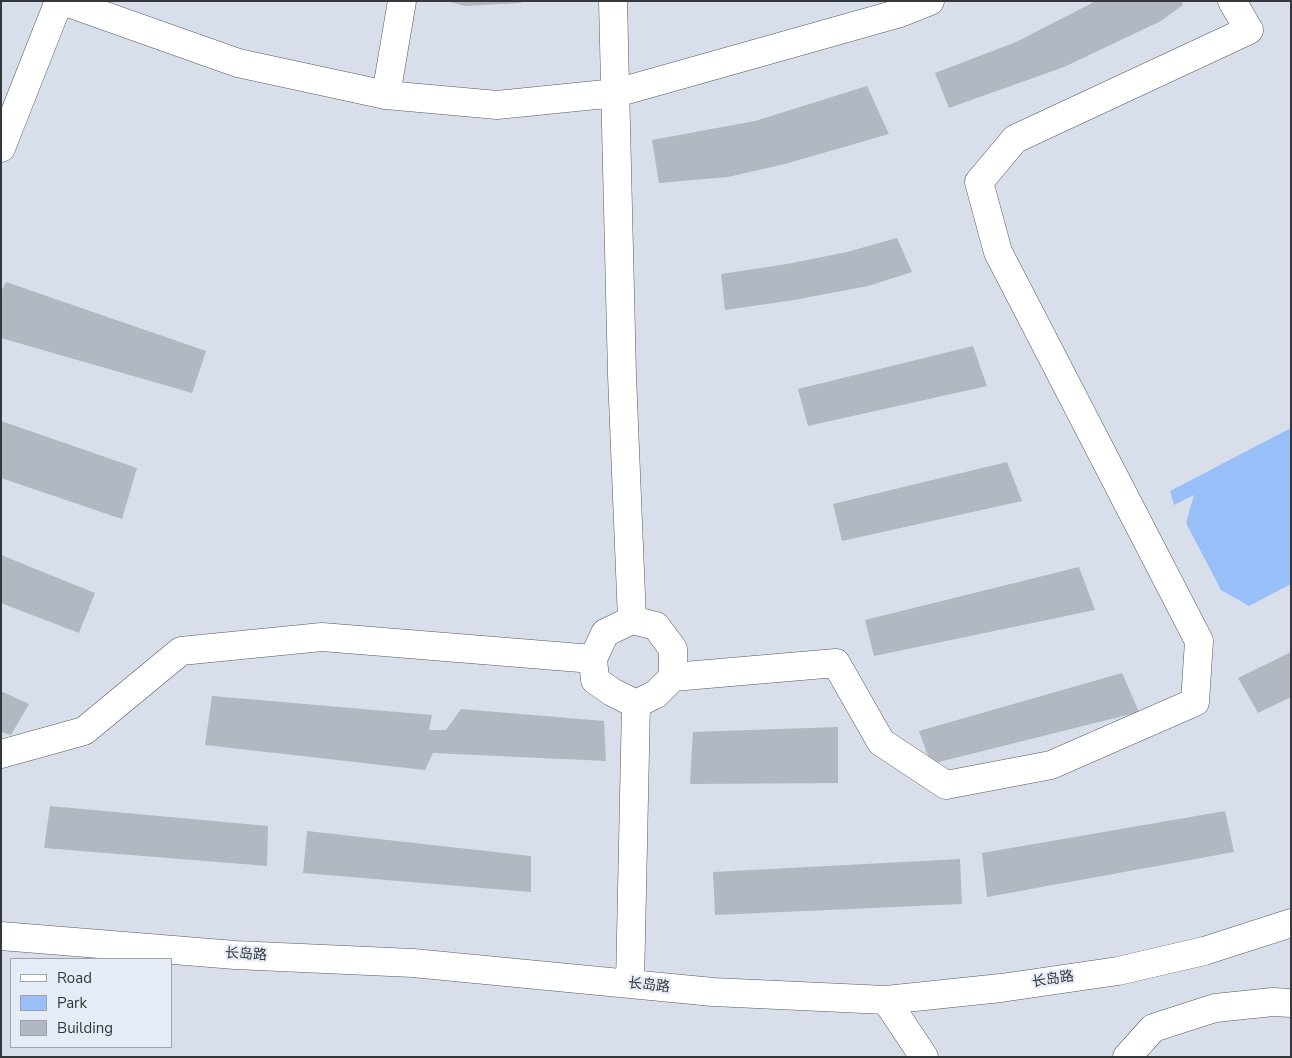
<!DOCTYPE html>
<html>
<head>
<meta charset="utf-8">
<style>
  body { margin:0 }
  #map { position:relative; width:1292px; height:1058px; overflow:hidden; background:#d8dfea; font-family:"Nunito Sans",sans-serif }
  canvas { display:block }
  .frame { position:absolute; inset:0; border:2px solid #34373b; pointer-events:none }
  .legend { position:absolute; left:10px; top:958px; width:162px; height:90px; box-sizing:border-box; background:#e5ecf7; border:1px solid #9ea4ac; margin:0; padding:6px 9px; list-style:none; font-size:15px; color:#34373b }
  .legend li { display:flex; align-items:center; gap:10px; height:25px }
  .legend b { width:25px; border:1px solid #9ea4ac }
</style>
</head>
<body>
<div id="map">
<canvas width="1292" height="1058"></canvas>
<div class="frame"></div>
<ul class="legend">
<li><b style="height:6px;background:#fff"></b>Road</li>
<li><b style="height:14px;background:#99bff8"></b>Park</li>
<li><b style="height:14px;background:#b1b8c2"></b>Building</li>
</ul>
</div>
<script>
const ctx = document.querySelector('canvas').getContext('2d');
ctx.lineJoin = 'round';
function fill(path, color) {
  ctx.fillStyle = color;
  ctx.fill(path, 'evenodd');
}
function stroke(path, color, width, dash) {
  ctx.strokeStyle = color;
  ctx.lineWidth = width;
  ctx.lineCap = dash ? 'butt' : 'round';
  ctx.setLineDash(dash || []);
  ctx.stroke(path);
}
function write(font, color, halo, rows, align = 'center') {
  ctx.font = font + ' "Nunito Sans","Noto Sans SC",sans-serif';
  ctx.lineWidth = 4.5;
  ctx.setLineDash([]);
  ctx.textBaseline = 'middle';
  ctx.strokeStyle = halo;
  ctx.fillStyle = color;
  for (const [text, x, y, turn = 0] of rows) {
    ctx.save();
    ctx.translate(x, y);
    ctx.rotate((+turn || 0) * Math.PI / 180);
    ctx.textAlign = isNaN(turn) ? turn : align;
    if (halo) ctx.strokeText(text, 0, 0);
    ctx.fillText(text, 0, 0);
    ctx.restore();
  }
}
fill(new Path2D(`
  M1291,428V584L1249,606L1221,590L1186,523L1194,495L1174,505L1170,491Z`), '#99bff8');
fill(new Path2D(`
  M446,1H521V3L465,6Z
  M1096,1H1181L1183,5L1161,21L1064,67L949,108L935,73L1016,42Z
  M867,86L889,134L785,164L728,177L659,183L652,140L755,121Z
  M897,238L912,272L868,286L794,300L725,310L721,274L787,264L847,252Z
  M6,282L206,351L192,393L1,338V291Z
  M973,346L987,386L808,426L798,389Z
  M1,421L137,468L122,519L1,478Z
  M1007,462L1022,501L842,541L833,504Z
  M1,555L95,593L79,633L1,603Z
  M1079,567L1095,610L874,656L865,620Z
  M1291,652V697L1258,713L1238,678Z
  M1122,673L1139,712L931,764L919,731Z
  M1,691L29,704L11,735L1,732Z
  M212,696L432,715L429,730H446L461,709L604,721L606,761L433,753L425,770L205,745Z
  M838,727V783L690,784L693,732Z
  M50,806L268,826L267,866L44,848Z
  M1225,811L1234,852L987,897L982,853Z
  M307,831L531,856V892L303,873Z
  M960,859L962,904L715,915L713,872Z`), '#b1b8c2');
const minor = new Path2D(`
  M63,1L238,63L386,95L497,105L616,93L900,13L930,1
  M613,1L622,375L632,620
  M386,95L402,1
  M1,148L59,1
  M632,620L656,626L673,649V677L656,694L636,704L612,692L595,680L593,659L605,633Z
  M673,677L836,663L881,742L946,785L1051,765L1195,702L1199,641L998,252L979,182L1015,139L1249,30L1232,1
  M1,754L84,731L181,651L322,637L593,659
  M1,936L235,955L413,963L713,992L886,1000L1001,988L1118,971L1204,951L1291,923
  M630,984L636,704
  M886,1000L924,1057
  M1127,1057L1153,1028L1215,1008L1273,1002L1291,1003`);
stroke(minor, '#535962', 29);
stroke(minor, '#fff', 28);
write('14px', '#34373b', '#e5ecf7', [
  ["长岛路",246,955,3],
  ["长岛路",1053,980,-9],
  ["长岛路",649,986,6]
]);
</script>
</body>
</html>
